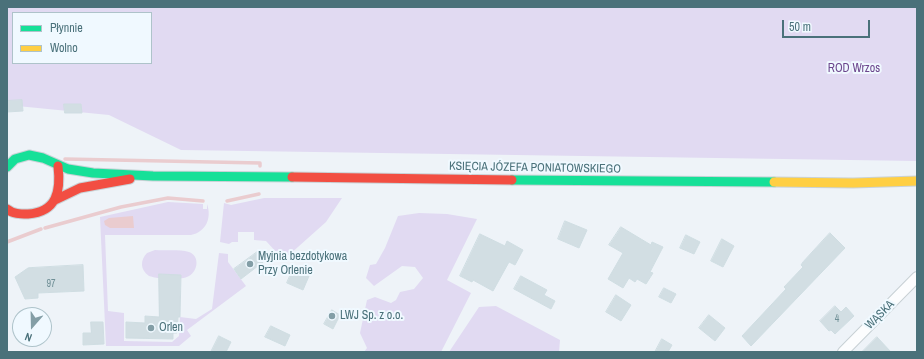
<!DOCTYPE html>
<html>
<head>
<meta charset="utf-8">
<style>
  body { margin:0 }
  #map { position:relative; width:924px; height:359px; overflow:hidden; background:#eef3f8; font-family:"Archivo Narrow",sans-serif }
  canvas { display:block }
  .frame { position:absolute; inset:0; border:8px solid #4a717a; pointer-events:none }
  .legend { position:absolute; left:12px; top:12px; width:140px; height:52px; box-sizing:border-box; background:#f0f9ff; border:1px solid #aec3ca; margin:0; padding:5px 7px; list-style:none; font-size:12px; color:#4a717a }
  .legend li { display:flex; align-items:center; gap:8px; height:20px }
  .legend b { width:20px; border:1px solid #aec3ca }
  .north { position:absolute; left:12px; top:307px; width:40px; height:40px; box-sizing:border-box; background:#f0f9ff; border:1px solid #aec3ca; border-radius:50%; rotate:200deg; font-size:11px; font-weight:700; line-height:16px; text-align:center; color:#4a717a }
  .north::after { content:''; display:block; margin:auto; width:14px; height:18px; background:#839ea6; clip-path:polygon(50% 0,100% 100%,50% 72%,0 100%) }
  .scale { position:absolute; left:782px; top:20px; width:88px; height:18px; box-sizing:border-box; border:2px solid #4a717a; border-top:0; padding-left:5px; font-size:12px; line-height:14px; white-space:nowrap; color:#4a717a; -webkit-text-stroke:3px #f0f9ff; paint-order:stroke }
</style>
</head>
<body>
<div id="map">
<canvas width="924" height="359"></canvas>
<div class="frame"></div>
<ul class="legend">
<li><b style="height:5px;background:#16e098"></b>Płynnie</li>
<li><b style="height:5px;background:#ffcf43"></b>Wolno</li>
</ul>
<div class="north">N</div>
<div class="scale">50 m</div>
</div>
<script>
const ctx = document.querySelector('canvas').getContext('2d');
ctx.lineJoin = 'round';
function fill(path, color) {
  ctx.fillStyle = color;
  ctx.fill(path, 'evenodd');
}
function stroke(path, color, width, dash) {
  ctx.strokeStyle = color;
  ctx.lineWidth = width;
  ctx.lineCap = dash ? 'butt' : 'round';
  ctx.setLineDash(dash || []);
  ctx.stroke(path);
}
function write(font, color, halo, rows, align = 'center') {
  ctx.font = font + ' "Archivo Narrow",sans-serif';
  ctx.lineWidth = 4;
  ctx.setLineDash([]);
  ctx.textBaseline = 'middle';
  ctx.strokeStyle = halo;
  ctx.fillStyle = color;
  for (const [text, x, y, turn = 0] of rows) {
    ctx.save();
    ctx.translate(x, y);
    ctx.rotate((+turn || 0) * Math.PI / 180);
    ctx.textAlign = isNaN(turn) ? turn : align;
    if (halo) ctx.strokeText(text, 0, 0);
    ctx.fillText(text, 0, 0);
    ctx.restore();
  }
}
fill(new Path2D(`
  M7,7H917V161L181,150L109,115L7,105ZM13,13H151V63H13Z
  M264,198H342L326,222L289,255L278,254L266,241L254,240V232H238V242H232L229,244L220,242L224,203L231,205Z
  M168,202L203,204V209H207V204C212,218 206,232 191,235H105L108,311L124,313V341L172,342L179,336L180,317L196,319L212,309L219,253L228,254V262L246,286L187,330L191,336L179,346H106L100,217Z
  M419,213L447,214L477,219L447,280L471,293L441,352H364L367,348L360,333L367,300L375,297L391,303L396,300L400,292L414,289L423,278L415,267L402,266L374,286L366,278L370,265L376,264L385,248L398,216Z
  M155,250C165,251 179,249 189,252C200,256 198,271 189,276C180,281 158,279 149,276C140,270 140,260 147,253Z
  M496,306L560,340L559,352H449L479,307Z`), '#e1daf2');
fill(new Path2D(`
  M133,216L134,228H110L105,225L104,221L109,218Z`), '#eacccf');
stroke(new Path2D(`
  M65,159L260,163V166
  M227,201L259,194
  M45,228L121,207L168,198L203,201
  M7,242L41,229`), '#eacccf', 3.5);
const building = new Path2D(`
  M22,100L23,111L7,112V101Z
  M64,104H81L82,113H65Z
  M565,221L587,230L579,248L558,239Z
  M621,227L651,245L652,242L663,247L650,272L653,273L646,284L637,279L635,282L629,278L623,288L608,279L623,253L609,245Z
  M830,233L845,248L751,346L742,336L786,289L784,287L803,267L801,265L803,262Z
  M480,234L505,246L507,241L523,250L515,265L509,262L493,291L473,280L472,282L460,276Z
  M686,235L700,242L694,254L680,248Z
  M722,239L734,246L723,267L711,261Z
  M260,250L267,259L241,279L234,269Z
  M83,265L84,291L38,293V298L25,299L15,277L28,268Z
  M293,269L309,276L303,290L287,283Z
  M159,274L181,275L180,317H178L177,333H173V339L126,338V322L145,323V316L159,317Z
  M521,276L547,290L544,295L555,301L551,309L514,289Z
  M664,288L676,294L671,303L659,297Z
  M616,295L631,305L621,321L606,312Z
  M835,306L841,312L846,307L854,316L835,334L831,330L829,331L820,321Z
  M332,310L340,315L333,329L324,324Z
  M709,315L725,328L715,341L699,328Z
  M91,322H103L104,344L83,345V333H91Z
  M271,326L290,335L285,346L265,337Z
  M219,336L231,342L226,352H211Z
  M877,337L891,352H862Z
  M662,339L672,345L668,352H655Z`);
fill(building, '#d2dee3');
stroke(building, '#cfdde2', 1);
const street = new Path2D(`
  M843,352L917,277`);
const fast = new Path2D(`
  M7,167L15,159L29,155L43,158L68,169L93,173L153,176L292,177
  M512,180L774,182`);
const slow = new Path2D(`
  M774,182L853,183L917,181`);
const jam = new Path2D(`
  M292,177L512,180
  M55,200L80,188L130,179
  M7,209C13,214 20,214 28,214C57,212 61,191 58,166`);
stroke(street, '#c7d0d4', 12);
stroke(fast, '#c9d2d6', 11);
stroke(slow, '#c9d2d6', 11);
stroke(jam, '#c9d2d6', 11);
stroke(street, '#fcfdfe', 10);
stroke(fast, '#16e098', 9);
stroke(slow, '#ffcf43', 9);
stroke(jam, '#f24e42', 9);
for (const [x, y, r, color] of [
  [250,264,4,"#839ea6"],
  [332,316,4,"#839ea6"],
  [151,328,4,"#839ea6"]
]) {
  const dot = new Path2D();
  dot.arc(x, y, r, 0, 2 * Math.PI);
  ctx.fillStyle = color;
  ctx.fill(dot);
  stroke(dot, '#f0f9ff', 1.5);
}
write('10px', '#6f8f96', null, [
  ["97",51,284],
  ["4",837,319]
]);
write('12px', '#6c468d', '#f0f9ff', [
  ["ROD Wrzos",854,69]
]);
write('12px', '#4a717a', '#f0f9ff', [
  ["KSIĘCIA JÓZEFA PONIATOWSKIEGO",535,168,1],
  ["WĄSKA",880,315,-45]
]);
write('12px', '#4a717a', '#f0f9ff', [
  ["Myjnia bezdotykowa",258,257],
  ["Przy Orlenie",258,271],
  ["LWJ Sp. z o.o.",340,316],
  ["Orlen",159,328]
], 'left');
</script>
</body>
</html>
